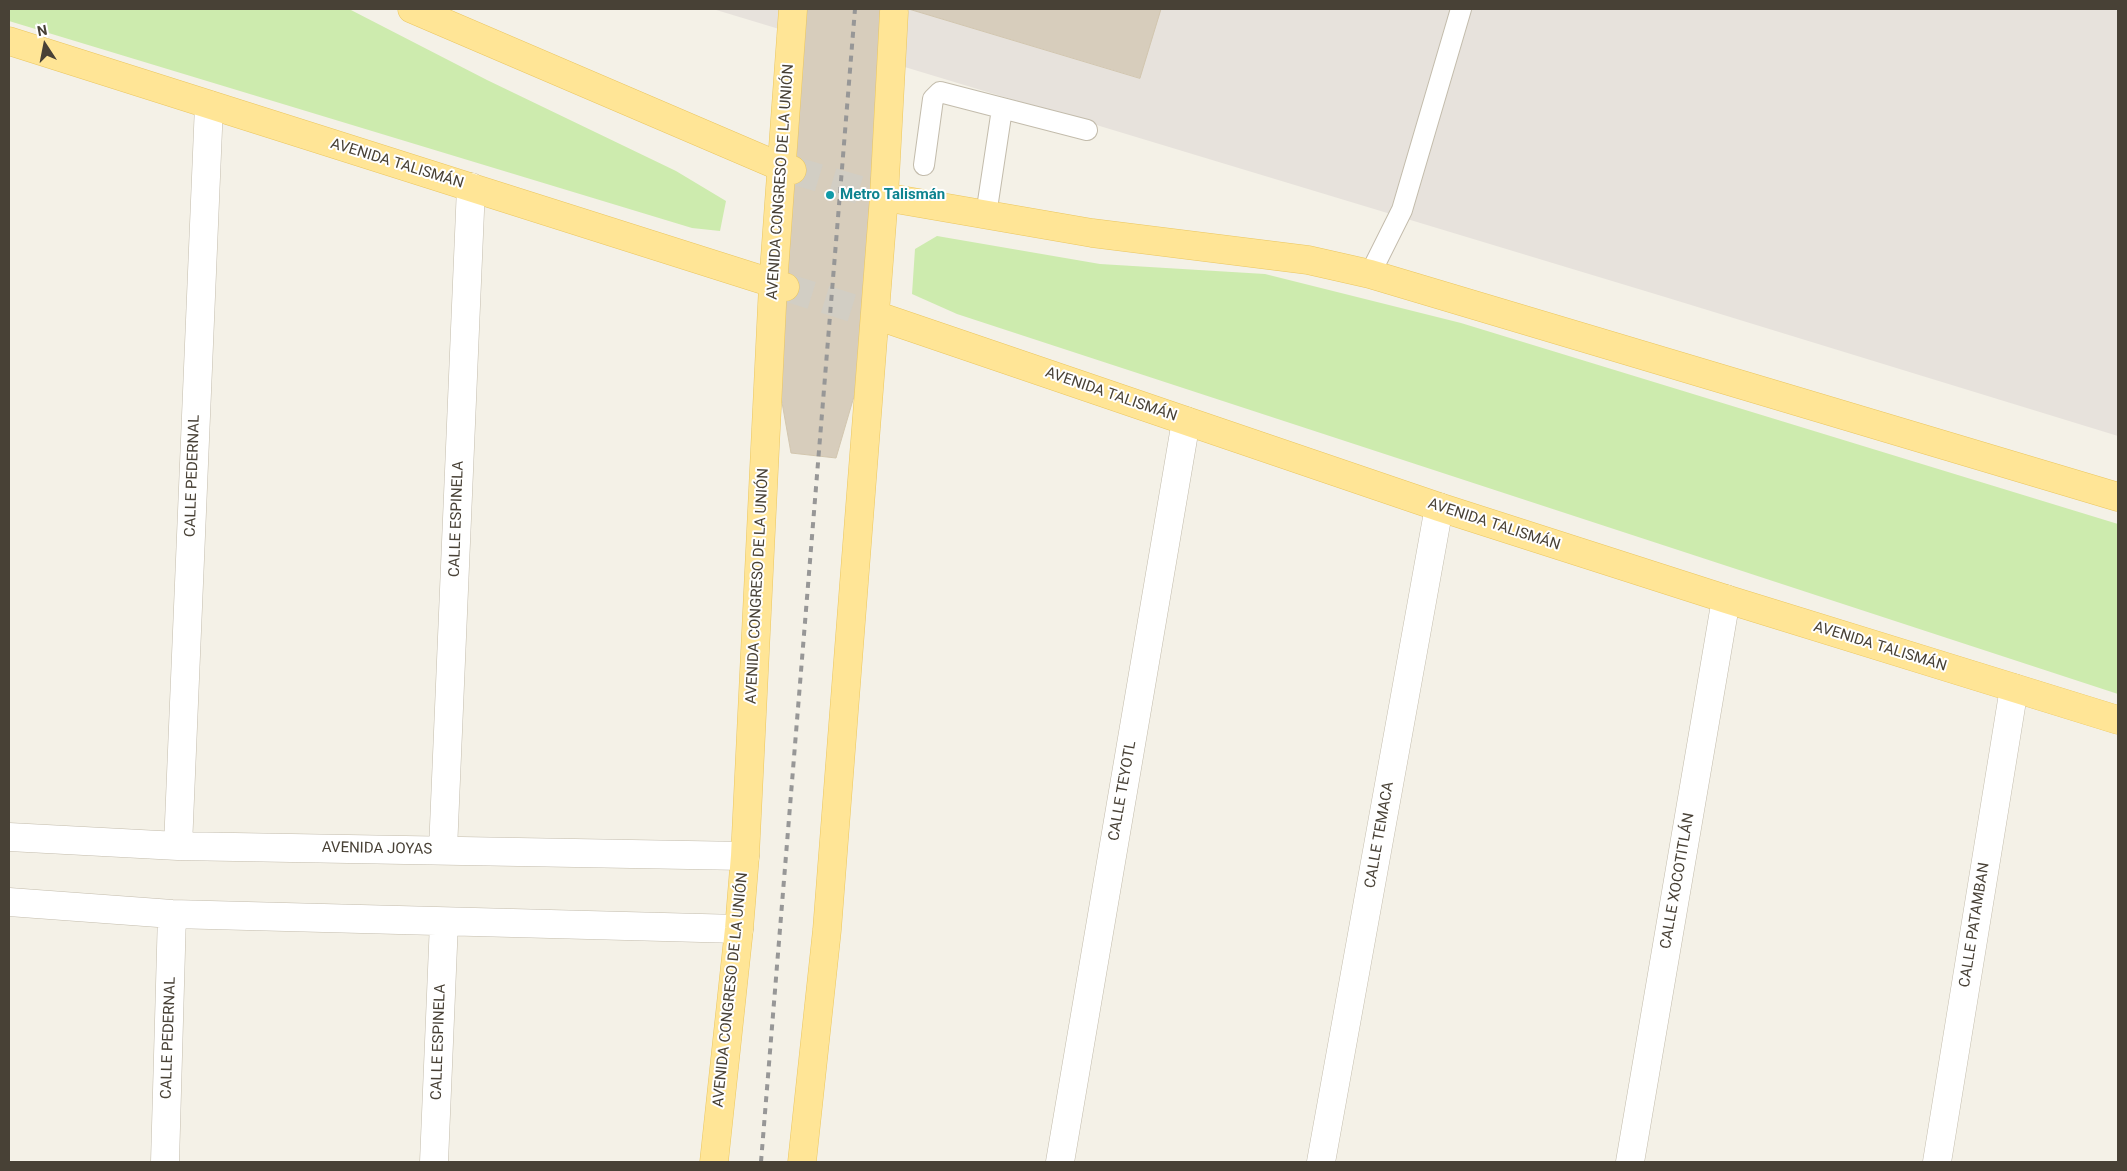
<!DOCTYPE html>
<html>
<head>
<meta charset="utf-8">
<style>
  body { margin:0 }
  #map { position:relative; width:2127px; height:1171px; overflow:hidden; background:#f4f1e7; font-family:Roboto,sans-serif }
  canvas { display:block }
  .frame { position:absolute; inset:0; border:10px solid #484136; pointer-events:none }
  .north { position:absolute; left:20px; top:20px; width:50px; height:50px; -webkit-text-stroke:4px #fff; paint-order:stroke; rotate:349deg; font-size:14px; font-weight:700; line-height:20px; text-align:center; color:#484136 }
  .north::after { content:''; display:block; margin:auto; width:18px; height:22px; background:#484136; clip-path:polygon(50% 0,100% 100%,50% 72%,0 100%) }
</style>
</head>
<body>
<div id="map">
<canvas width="2127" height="1171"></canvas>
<div class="frame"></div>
<div class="north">N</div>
</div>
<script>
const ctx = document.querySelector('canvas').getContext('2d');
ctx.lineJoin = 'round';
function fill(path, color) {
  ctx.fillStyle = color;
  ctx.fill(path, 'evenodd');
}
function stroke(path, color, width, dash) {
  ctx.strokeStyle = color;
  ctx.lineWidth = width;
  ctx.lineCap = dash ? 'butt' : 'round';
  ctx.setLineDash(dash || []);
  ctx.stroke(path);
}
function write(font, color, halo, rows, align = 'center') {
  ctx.font = font + ' Roboto,sans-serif';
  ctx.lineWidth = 4;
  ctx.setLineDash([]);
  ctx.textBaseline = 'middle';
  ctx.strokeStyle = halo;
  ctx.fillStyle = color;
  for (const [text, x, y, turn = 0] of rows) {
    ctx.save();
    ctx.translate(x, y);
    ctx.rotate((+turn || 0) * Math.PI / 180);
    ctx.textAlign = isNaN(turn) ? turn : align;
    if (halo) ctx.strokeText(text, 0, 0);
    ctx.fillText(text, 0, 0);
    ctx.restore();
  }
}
fill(new Path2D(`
  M713,9H2118V436L1665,297Z`), '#e7e2dc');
fill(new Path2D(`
  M9,9H349L487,80L676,171L726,201L720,231L692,228L9,21Z
  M937,236L1100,264L1265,274L1461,323L2118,524V694L957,314L912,294L915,249Z`), '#cdebae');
const building = new Path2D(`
  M803,9H883L857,386L836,458L791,453L778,380Z
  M909,9H1161L1140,78Z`);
fill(building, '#d7cdbc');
stroke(building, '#d2c6af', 1);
stroke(new Path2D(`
  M792,170L884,197
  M785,287L875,315`), '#d2cec4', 28, [28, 14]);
const service = new Path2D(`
  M924,165L933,99L940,92L1087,130
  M986,215L1002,109
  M1370,274L1402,210L1461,9`);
const minor = new Path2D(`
  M9,837L178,846L745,856
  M178,846L209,105
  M443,850L471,187
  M9,902L172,914L739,929
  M165,1162L172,914
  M434,1162L444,922
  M1060,1162L1186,421
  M1321,1162L1439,507
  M1630,1162L1726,599
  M1937,1162L2014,688`);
const primary = new Path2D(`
  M412,9L781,167L792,170
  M9,41L785,287
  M884,197L1092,233L1308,260L1370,274L2118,497
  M875,315L1439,507L1726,599L2118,720
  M714,1162L739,929L745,856L773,285L793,9
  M802,1162L827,930L884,197L894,12`);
stroke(service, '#c3bcac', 22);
stroke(minor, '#c3bcac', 29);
stroke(primary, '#eac660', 29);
stroke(service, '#fff', 20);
stroke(minor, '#fff', 28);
stroke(primary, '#ffe596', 28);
stroke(new Path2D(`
  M761,1162L855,9`), '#979797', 4, [6, 6]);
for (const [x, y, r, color] of [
  [830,195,5,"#0f9aa8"]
]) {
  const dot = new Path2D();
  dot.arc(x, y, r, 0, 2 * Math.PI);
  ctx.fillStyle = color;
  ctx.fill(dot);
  stroke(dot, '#fff', 2);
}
write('15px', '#484136', '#fff', [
  ["AVENIDA TALISMÁN",397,164,17],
  ["AVENIDA CONGRESO DE LA UNIÓN",781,182,-86],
  ["AVENIDA TALISMÁN",1111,395,19],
  ["CALLE PEDERNAL",193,476,-88],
  ["CALLE ESPINELA",457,519,-88],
  ["AVENIDA TALISMÁN",1494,525,18],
  ["AVENIDA CONGRESO DE LA UNIÓN",758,586,-87],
  ["AVENIDA TALISMÁN",1880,647,17],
  ["CALLE TEYOTL",1123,791,-80],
  ["CALLE TEMACA",1380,835,-80],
  ["AVENIDA JOYAS",377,849,1],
  ["CALLE XOCOTITLÁN",1678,881,-80],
  ["CALLE PATAMBAN",1975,925,-81],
  ["AVENIDA CONGRESO DE LA UNIÓN",731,990,-84],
  ["CALLE PEDERNAL",169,1038,-88],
  ["CALLE ESPINELA",439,1042,-88]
]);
write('bold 15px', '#0d838f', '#fff', [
  ["Metro Talismán",840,195]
], 'left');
</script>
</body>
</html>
